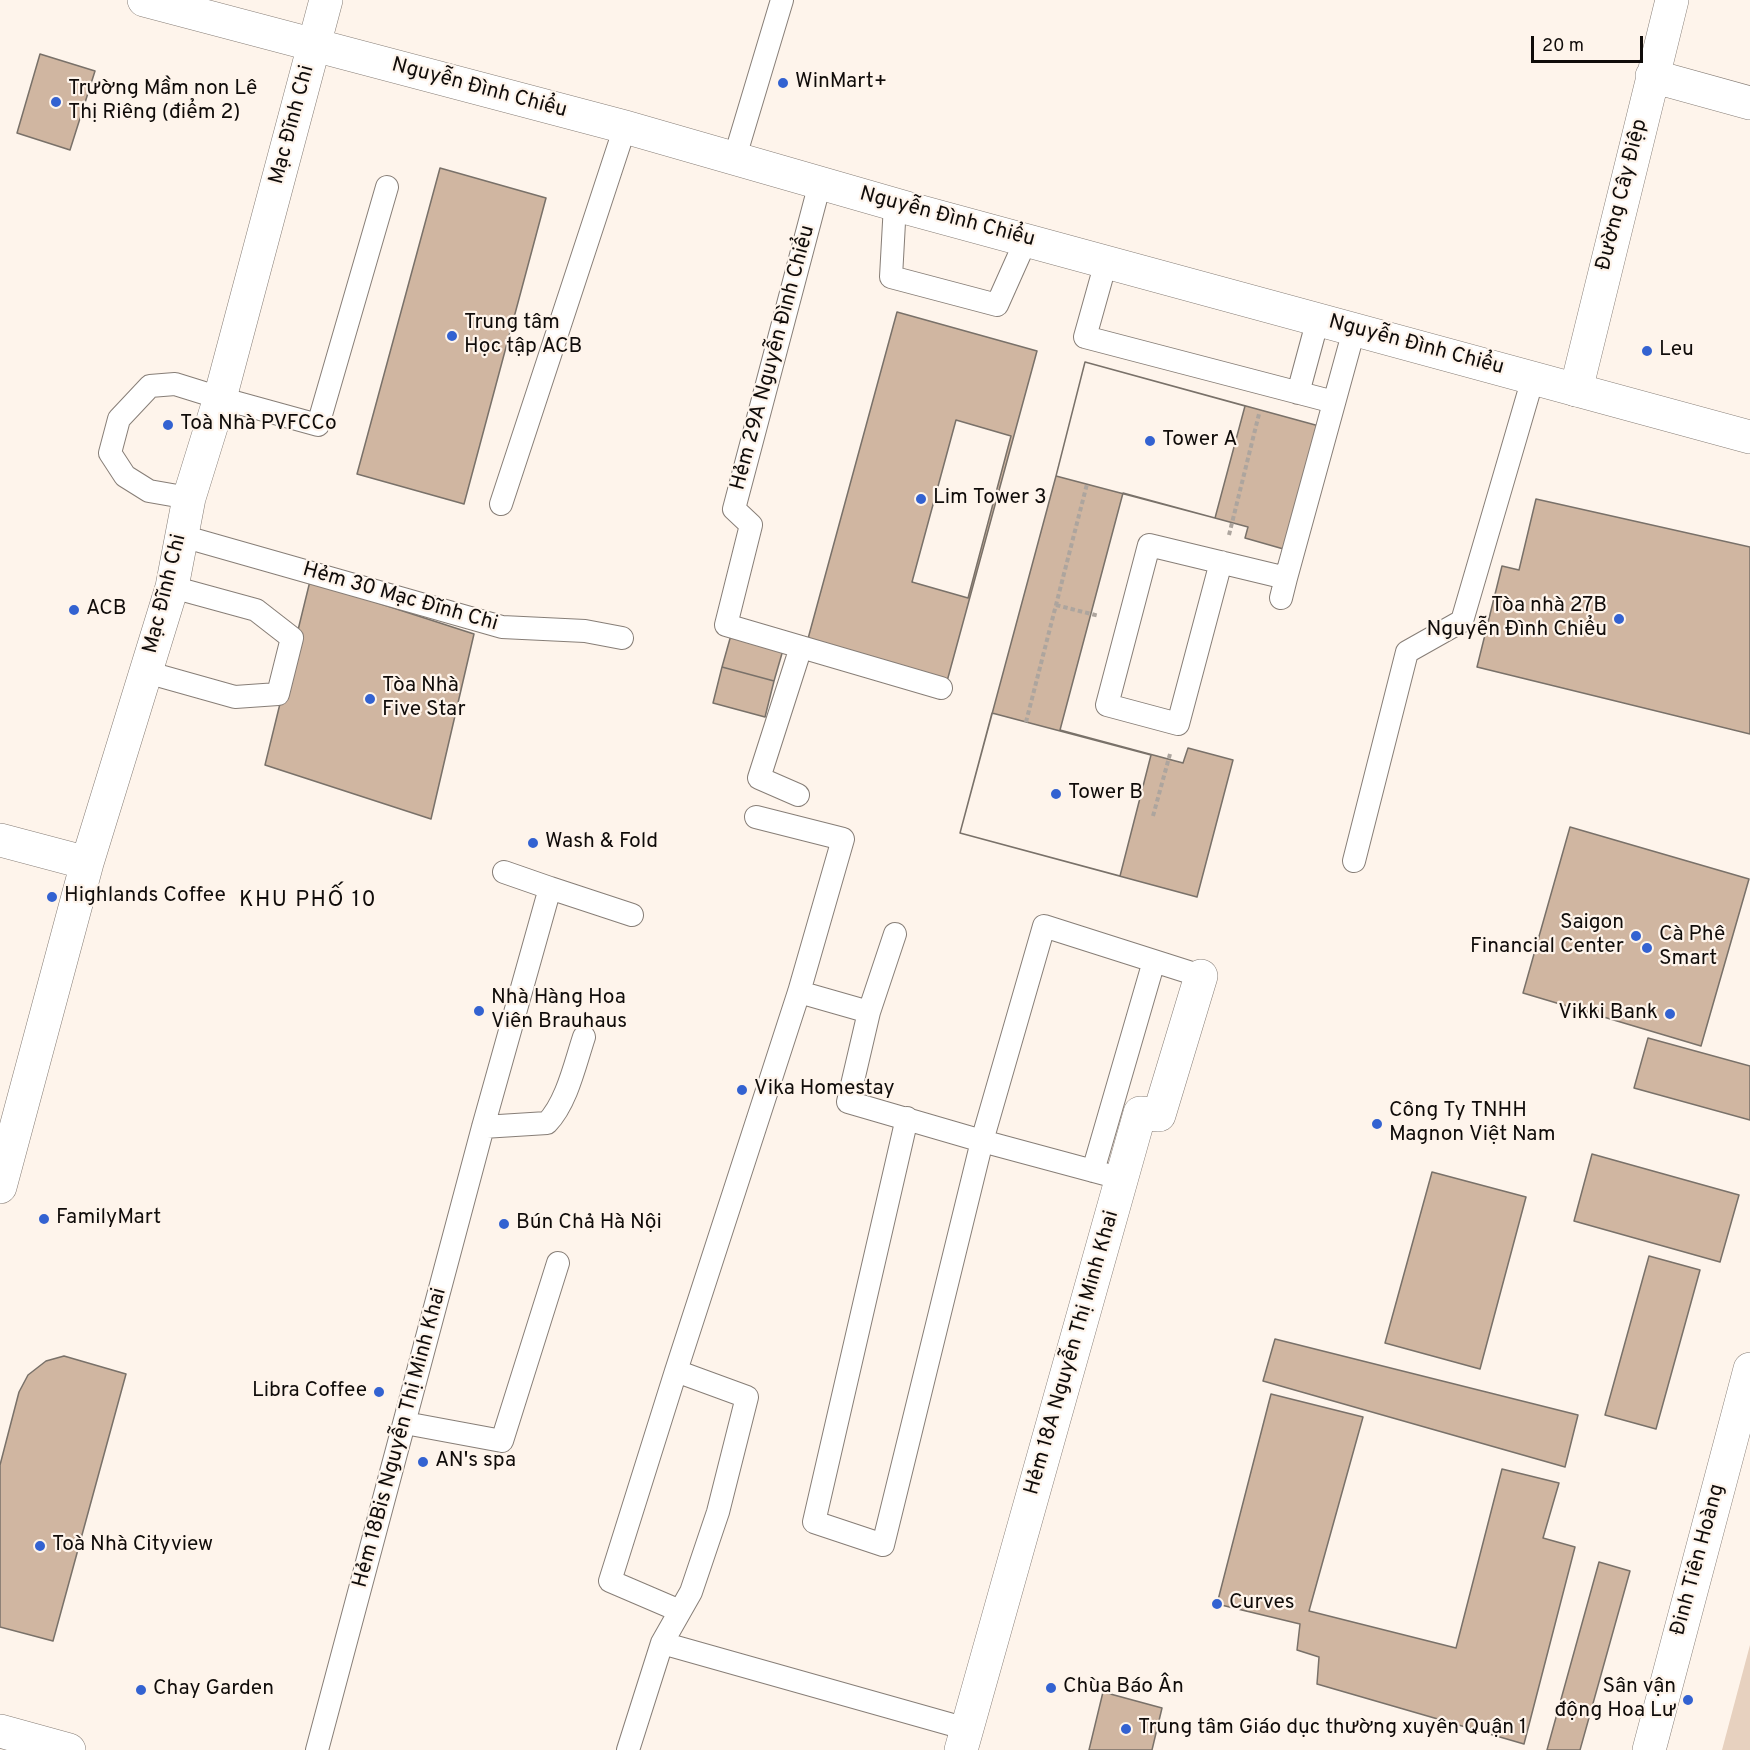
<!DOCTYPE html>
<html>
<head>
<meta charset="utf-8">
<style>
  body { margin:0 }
  #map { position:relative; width:1750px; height:1750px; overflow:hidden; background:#fef4eb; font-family:Overpass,sans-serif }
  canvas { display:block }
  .scale { position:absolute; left:1531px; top:36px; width:112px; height:27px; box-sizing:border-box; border:3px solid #100c0a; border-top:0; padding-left:8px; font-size:18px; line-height:21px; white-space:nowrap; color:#100c0a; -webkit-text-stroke:4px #fef4eb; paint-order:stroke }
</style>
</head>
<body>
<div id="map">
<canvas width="1750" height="1750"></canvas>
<div class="scale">20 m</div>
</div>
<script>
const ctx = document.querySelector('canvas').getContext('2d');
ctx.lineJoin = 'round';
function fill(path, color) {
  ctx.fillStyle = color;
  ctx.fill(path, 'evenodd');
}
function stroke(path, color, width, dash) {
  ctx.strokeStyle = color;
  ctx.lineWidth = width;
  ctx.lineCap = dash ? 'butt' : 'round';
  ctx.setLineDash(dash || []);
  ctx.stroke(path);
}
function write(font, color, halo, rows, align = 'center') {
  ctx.font = font + ' Overpass,sans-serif';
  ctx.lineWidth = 4.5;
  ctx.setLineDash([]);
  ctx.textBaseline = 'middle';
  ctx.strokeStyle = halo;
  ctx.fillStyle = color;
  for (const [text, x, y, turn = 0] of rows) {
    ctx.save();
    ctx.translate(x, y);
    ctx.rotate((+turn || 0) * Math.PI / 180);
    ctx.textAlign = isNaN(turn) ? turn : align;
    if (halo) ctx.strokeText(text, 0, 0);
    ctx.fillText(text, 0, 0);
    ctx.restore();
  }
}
fill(new Path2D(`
  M1750,1645V1750H1722Z`), '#e7d1bf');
const building = new Path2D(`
  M40,54L95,71L70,150L17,133Z
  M440,168L546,198L464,504L357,474Z
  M897,312L1037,351L946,685L806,646Z
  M1085,362L1319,426L1287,550L1245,538L1248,527L1123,493L1060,730L1183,763L1188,748L1233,760L1197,897L960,833L1056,476Z
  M1085,362L1245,406L1215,518L1056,476Z
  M956,420L1011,436L968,598L912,582Z
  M1536,499L1750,547V734L1477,667L1502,566L1519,570Z
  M310,581L474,634L431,819L265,765Z
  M733,628L785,643L774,681L722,667Z
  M722,667L774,681L765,717L713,703Z
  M992,713L1151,755L1120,876L960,833Z
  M1570,827L1749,879L1701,1046L1523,993Z
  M1648,1038L1750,1066V1120L1634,1088Z
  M1592,1154L1739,1195L1720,1262L1574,1221Z
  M1432,1172L1526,1197L1480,1369L1385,1343Z
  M1649,1256L1700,1270L1656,1429L1605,1415Z
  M1275,1339L1578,1415L1565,1467L1263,1381Z
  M64,1356L126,1374L53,1641L0,1627V1465L19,1392L28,1375L46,1361Z
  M1271,1394L1363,1417L1309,1611L1456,1648L1502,1469L1559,1483L1543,1538L1575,1547L1524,1744L1317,1684L1319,1657L1297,1650L1300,1624L1217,1604Z
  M1599,1562L1630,1571L1580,1750H1547Z
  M1103,1692L1162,1708L1152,1750H1089Z`);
fill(building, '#d0b6a1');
stroke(building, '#797169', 1.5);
const service = new Path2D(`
  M734,160L782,0
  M820,183L734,509L751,525L726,625L941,688
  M895,204L891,277L997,305L1026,240
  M1106,262L1085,337L1334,402
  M1298,393L1318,319
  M189,498L149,491L125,476L110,453L119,419L150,386L175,384L220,398L318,425L387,187
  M501,504L625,127
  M182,536L502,627L585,631L622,638
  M1221,562L1178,724L1107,705L1149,545L1286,578L1354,330
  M1281,598L1286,578
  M146,672L235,697L278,694L292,638L256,610L172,587
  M798,795L759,778L801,647
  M1354,861L1407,652L1462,621L1533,378
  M550,888L632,915
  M895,934L869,1012L848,1102L982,1141L1123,1179
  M799,992L869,1012
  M907,1118L814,1522L883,1545L982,1141L1044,926L1201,976
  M483,1127L547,1123C567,1102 575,1064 584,1037
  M1093,1171L1154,961
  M405,1423L502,1441L558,1263
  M680,1611L610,1581L676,1371L799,992L843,839L756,817
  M662,1643L967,1729
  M317,1750L483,1127L550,888L504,872
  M628,1750L662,1643L691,1592L718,1512L747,1397L676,1371`);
const minor = new Path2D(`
  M1652,76L1750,103
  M1576,390L1672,0
  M961,1750L1140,1113L1159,1115L1201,976`);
const tertiary = new Path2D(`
  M0,840L87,863
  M0,1187L87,863L172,587L189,498L220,398L326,0`);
const secondary = new Path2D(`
  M144,0L625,127L907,208L1750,437`);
const primary = new Path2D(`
  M0,1731L69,1750
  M1649,1750L1750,1369`);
stroke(service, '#877e77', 24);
stroke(minor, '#877e77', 34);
stroke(tertiary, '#877e77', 34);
stroke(secondary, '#877e77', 34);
stroke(primary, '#877e77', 34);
stroke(new Path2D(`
  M1229,535L1259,414
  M1056,605L1099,616
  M1026,722L1087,484
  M1153,816L1170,754`), '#ada59e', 4, [4.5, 3]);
stroke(service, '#fff', 22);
stroke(minor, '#fff', 33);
stroke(tertiary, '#fff', 33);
stroke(secondary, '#fff', 33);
stroke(primary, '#fff', 33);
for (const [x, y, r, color] of [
  [783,83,6,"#3362d1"],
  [56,102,6,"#3362d1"],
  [452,336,6,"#3362d1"],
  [1647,351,6,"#3362d1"],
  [168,425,6,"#3362d1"],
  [1150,441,6,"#3362d1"],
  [921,499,6,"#3362d1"],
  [74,610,6,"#3362d1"],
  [1619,619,6,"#3362d1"],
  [370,699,6,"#3362d1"],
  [1056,794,6,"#3362d1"],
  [533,843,6,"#3362d1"],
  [52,897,6,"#3362d1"],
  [1636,936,6,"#3362d1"],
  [1647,948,6,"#3362d1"],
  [479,1011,6,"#3362d1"],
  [1670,1014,6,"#3362d1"],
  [742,1090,6,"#3362d1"],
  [1377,1124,6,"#3362d1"],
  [44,1219,6,"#3362d1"],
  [504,1224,6,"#3362d1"],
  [379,1392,6,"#3362d1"],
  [423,1462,6,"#3362d1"],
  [40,1546,6,"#3362d1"],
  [1217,1604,6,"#3362d1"],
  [1051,1688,6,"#3362d1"],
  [141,1690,6,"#3362d1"],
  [1688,1700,6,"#3362d1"],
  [1126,1729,6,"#3362d1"]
]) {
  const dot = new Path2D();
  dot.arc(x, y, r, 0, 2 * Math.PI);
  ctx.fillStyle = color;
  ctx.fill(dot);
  stroke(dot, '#fef4eb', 2);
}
write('21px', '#100c0a', '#fef4eb', [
  ["WinMart+",795,83],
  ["Trường Mầm non Lê",68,90],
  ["Thị Riêng (điểm 2)",68,114],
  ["Trung tâm",464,324],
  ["Học tập ACB",464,348],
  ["Leu",1659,351],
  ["Toà Nhà PVFCCo",180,425],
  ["Tower A",1162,441],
  ["Lim Tower 3",933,499],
  ["Tòa nhà 27B",1607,607,"right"],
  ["Nguyễn Đình Chiểu",1607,631,"right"],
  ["ACB",86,610],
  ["Tòa Nhà",382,687],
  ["Five Star",382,711],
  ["Tower B",1068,794],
  ["Wash & Fold",545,843],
  ["Highlands Coffee",64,897],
  ["Saigon",1624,924,"right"],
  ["Financial Center",1624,948,"right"],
  ["Cà Phê",1659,936],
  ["Smart",1659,960],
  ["Nhà Hàng Hoa",491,999],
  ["Viên Brauhaus",491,1023],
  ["Vikki Bank",1658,1014,"right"],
  ["Vika Homestay",754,1090],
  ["Công Ty TNHH",1389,1112],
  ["Magnon Việt Nam",1389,1136],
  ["FamilyMart",56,1219],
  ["Bún Chả Hà Nội",516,1224],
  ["Libra Coffee",367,1392,"right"],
  ["AN's spa",435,1462],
  ["Toà Nhà Cityview",52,1546],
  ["Curves",1229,1604],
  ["Chùa Báo Ân",1063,1688],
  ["Sân vận",1676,1688,"right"],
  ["động Hoa Lư",1676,1712,"right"],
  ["Chay Garden",153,1690],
  ["Trung tâm Giáo dục thường xuyên Quận 1",1138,1729]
], 'left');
write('21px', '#100c0a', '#fef4eb', [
  ["Nguyễn Đình Chiểu",479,89,15],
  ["Mạc Đĩnh Chi",293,125,-75],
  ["Đường Cây Điệp",1623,195,-76],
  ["Nguyễn Đình Chiểu",947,218,15],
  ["Nguyễn Đình Chiểu",1416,346,15],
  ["Hẻm 29A Nguyễn Đình Chiểu",774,358,-75],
  ["Mạc Đĩnh Chi",166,594,-76],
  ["Hẻm 30 Mạc Đĩnh Chi",400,598,16],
  ["Hẻm 18A Nguyễn Thị Minh Khai",1073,1353,-74],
  ["Hẻm 18Bis Nguyễn Thị Minh Khai",401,1438,-75],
  ["Đinh Tiên Hoàng",1699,1560,-75]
]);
ctx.letterSpacing = '1.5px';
write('22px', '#100c0a', '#fef4eb', [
  ["KHU PHỐ 10",308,902]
]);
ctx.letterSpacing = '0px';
</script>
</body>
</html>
